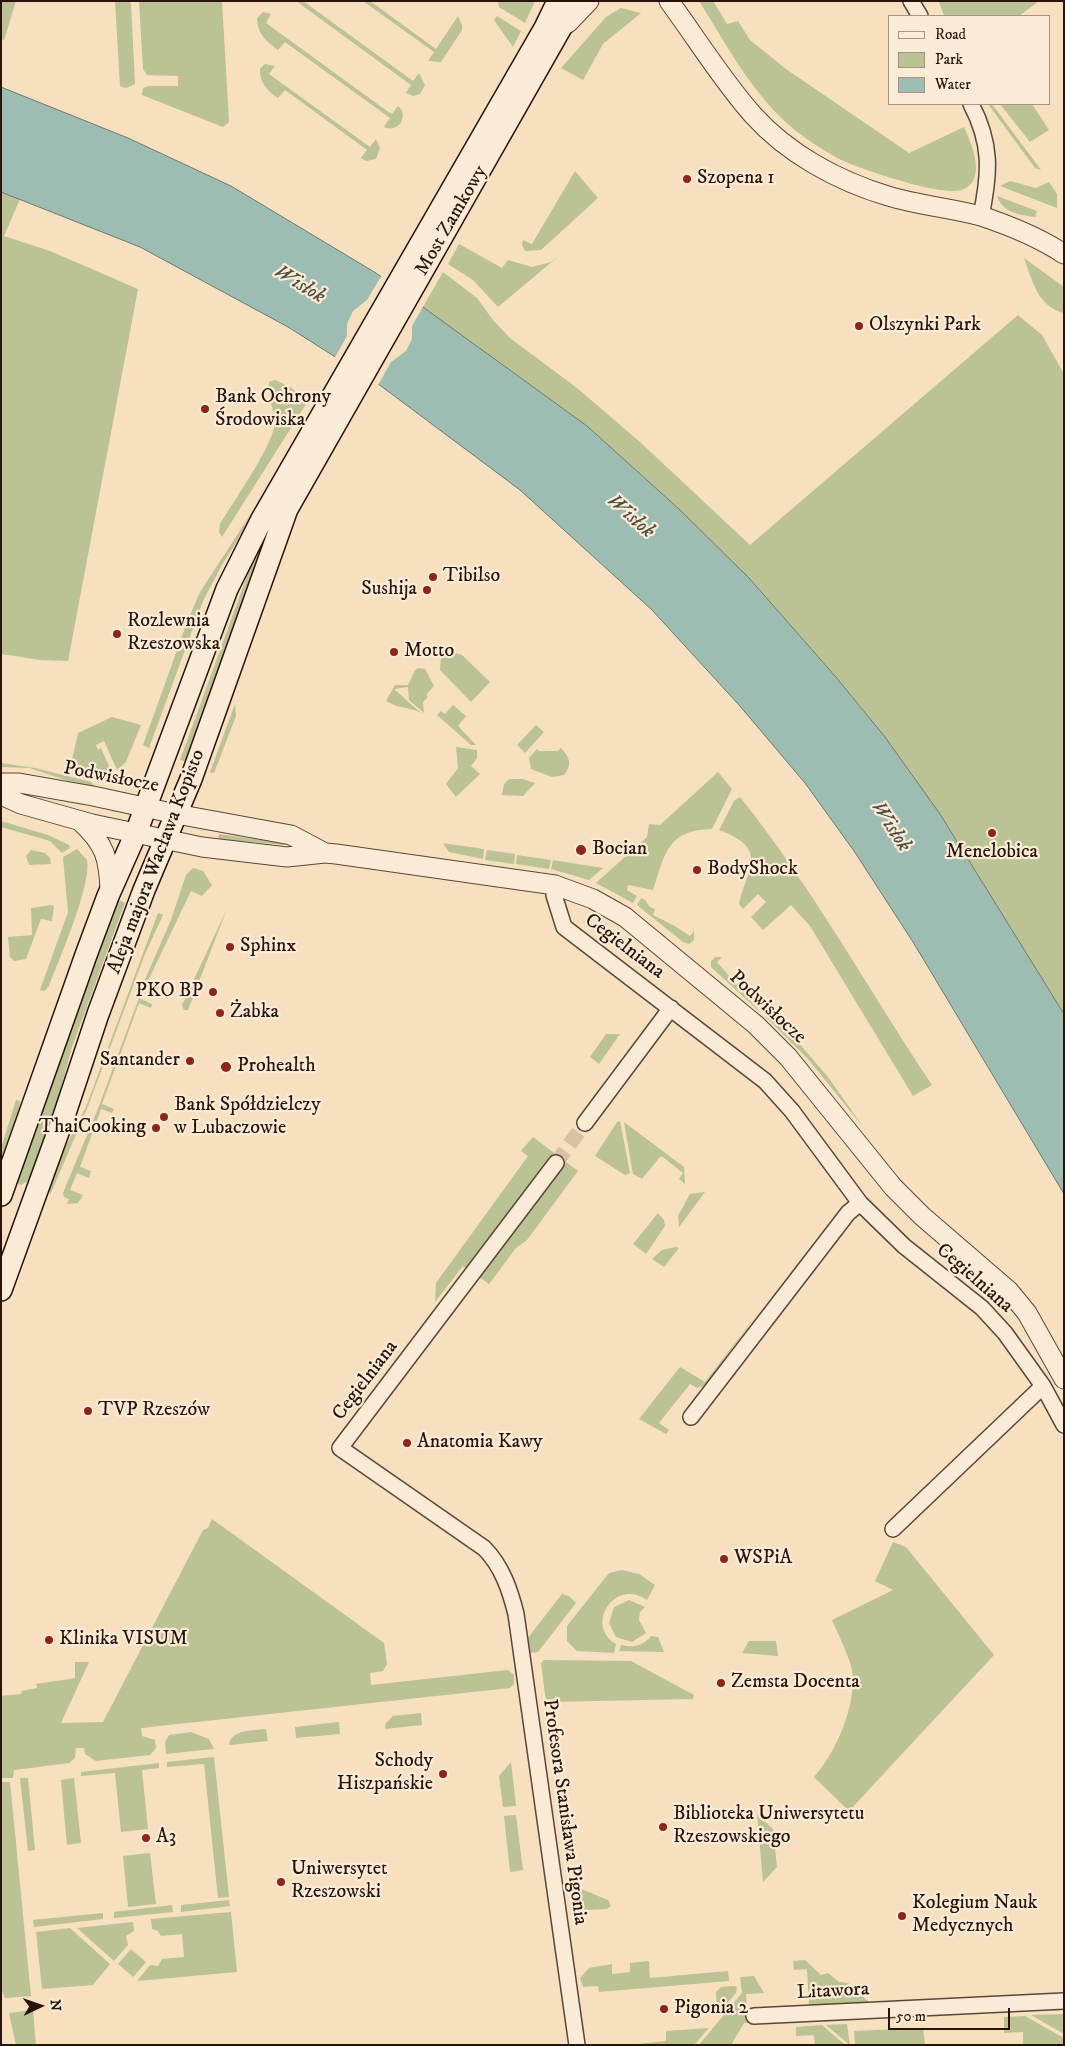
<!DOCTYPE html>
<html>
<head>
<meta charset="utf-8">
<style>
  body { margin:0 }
  #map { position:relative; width:1065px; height:2046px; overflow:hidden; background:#f6e0bf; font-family:"IM FELL DW Pica",serif }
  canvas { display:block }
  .frame { position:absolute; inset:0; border:2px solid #29130a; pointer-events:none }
  .legend { position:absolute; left:888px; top:15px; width:162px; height:90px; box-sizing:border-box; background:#f9ebd5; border:1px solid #a69584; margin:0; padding:6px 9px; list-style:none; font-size:15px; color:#29130a }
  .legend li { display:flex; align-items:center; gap:10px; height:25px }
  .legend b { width:25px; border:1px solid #a69584 }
  .north { position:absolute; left:15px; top:1981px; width:50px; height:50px; -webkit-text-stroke:4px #f9ebd5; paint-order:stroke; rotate:87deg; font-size:14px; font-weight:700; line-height:20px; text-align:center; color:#29130a }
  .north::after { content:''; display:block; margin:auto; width:18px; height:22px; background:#29130a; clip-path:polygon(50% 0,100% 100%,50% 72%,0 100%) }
  .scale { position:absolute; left:888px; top:2008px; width:122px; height:22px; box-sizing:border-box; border:2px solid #29130a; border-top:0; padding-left:6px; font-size:15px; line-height:18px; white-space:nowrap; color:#29130a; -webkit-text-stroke:4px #f9ebd5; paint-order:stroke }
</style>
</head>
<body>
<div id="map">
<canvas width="1065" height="2046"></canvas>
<div class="frame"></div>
<ul class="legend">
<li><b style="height:6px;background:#f9ebd5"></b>Road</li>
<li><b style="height:14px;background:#bbc293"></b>Park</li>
<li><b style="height:14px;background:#9dbdb3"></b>Water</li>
</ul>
<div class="north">N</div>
<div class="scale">50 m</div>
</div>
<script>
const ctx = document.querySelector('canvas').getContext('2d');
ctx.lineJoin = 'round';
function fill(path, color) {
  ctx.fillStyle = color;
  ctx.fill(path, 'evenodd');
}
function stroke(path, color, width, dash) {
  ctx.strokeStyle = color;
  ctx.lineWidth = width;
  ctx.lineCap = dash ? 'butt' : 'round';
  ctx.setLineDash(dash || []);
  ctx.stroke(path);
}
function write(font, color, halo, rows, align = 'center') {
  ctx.font = font + ' "IM FELL DW Pica",serif';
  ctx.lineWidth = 4.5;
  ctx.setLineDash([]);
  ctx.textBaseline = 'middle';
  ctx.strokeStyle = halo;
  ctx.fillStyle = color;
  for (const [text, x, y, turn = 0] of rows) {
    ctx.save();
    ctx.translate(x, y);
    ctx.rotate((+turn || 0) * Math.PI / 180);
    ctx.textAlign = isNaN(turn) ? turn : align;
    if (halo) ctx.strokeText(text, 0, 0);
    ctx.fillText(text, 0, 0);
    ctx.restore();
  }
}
fill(new Path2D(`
  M1,1H16L4,40L1,39Z
  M115,1H129L131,4L135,84L126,88L120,86Z
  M139,1H222L229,122L223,127L142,95L143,88L148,86H178V76L147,75L143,69Z
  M296,1H303L413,81L419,73L425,85L420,94L413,96L406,93L411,85Z
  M363,1H370L436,49L458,16L462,25V30L441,62L428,61L434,52Z
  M498,1H535L525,23L499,7Z
  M699,1H713L727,24L738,21L750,40L786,69L909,153L964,127C971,143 987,178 964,189C946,199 857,168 837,158C823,150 809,141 796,131C753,96 728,47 699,1Z
  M941,1H1039L1019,16H944L939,2Z
  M621,8L641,13L603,44L583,80L561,68L606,17Z
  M263,12L271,14L266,23L387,111L392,114L398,106C404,110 404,118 400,124C396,128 389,130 384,127L390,118L285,42L278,50C265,40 258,35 257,18Z
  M497,16L521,31L513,47L494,20Z
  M265,64L275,66L269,74L370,147L376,139L380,148L376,159L366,161L361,158L367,150L285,90L278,98C268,92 259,82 260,69Z
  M988,104H992L1041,170L1035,168Z
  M1000,104H1032L1049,130L1030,142Z
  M575,171L598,198L541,250L525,251L522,245L523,240L532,244Z
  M1010,181L1036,188L1049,182L1057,194V208L1000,186Z
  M1,192L20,199L4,236L50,251L138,289L68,661L40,660L1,654Z
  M997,196L1037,211L1035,217C1020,215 1003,213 997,196Z
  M459,244L502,268L508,260L532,267L551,262L560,255L498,307L473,280L448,264Z
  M1024,258L1064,287V313C1038,307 1032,280 1024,258Z
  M443,272L477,298L493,320L510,338L577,388L640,442L750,545L1018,315L1042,335L1064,374V1014L940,814L885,737L835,676L749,578L679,509L587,426L423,307Z
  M275,380L290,387L308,401L222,537L219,532L220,524C233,502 270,450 274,427C277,411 266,398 269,382Z
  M269,486L271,487L222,565L203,601L149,748L143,745L186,625L200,592Z
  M262,542L264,543L187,762L180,760L259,543Z
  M452,652L462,655L490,682L471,702L440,670L441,658Z
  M418,668L425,669L434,686L426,695L428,697L423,702L424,713L409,700L408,687L394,689L421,713C408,706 401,710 386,701L395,685H408L415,670Z
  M235,704L236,716L214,773L210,772Z
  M453,705L466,716L458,726L476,745H471L437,715L441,711L445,714Z
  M112,717L141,725L126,762L117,770L104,741L96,745L98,750L101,748L112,773L98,775L70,769L78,733Z
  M536,725L544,732L525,753L517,745Z
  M456,747L477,750V758L471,766L480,774L456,797L446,784L458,768Z
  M561,748C569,757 573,764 564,775L552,777L531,769L529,758L537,749L539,751H558Z
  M1,763L35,768L91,782L96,787L93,789L29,768L1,767Z
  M718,772L732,789L712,829C667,830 665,854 653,890L628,885L627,890L637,896L633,903L596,883L647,837L649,824L660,825Z
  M509,779H522L535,783L523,796L502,795L504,784Z
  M740,797C812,887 868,989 932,1085L913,1096L810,926L791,905L763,930L751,917L766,902L758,894L743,909L739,904C747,868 770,849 719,830L734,801Z
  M1,821L48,835L69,845L70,848L62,853L50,841L1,827Z
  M219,834L283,843L285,845L218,839Z
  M443,843L484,849L483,859L449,852Z
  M77,849L87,860C92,884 59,960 49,986L44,991L40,990L68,912L63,857Z
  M31,850L45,853L50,858L51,864L29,865L26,856Z
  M487,850L515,854L514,864L485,860Z
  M517,855L551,860L549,869L516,864Z
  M553,860L603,868L589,880L551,869Z
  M193,868L203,871L212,885L202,896L191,891L148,981L159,987L156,993L143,984L171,920L186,875Z
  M641,898L645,900L650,907L655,909L653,915L673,925L690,936L694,931V940L689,944L683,942L637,905Z
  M119,900L125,903L72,1047L54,1113L30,1180L21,1185L17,1183V1176Z
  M51,905L54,906L52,921L41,919L26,959L14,961L10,957L8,937L32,935L31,908Z
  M227,909L188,1010H184L182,1005Z
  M158,913L163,915L145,954L87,1109L50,1195L48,1187L52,1173L86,1107Z
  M715,957H722L717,962L761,1013L711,967V961Z
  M139,998L152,1004L151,1008L139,1003L102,1104L114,1109L112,1113L101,1109L80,1167L91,1171L89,1178L77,1173L70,1190L83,1195L78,1203L67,1204L69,1199L64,1197L63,1193L99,1106Z
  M775,1008L779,1020L828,1077L864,1128L808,1059L766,1017Z
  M606,1034H620L599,1064L590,1057Z
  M16,1100L20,1101L18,1122L1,1168V1148Z
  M620,1121L630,1173L625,1175L595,1156L617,1122Z
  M624,1122L684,1167L685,1184L679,1179L683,1173L663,1157H660L642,1179L633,1174Z
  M533,1137L578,1171L527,1240L516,1248L489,1284L479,1277L559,1169L547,1160L466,1268L463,1266L435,1302L436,1283L528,1156L521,1151Z
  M705,1192L679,1227L678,1216L690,1194Z
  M658,1213L664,1220L665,1226L646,1254L633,1244Z
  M676,1247L679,1248L664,1267L652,1259L662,1250Z
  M761,1309L704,1386L697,1388L690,1384L659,1423L669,1430L666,1434L639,1419L680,1367L705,1382Z
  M212,1519L384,1643L387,1664L383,1671L370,1673L371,1685L508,1670L514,1675V1684L510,1688L141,1728L142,1736L155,1740L156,1748L150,1755L96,1761L85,1754L84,1748H76L75,1758L69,1763L14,1770L13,1778H1V1696L21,1694L22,1691L37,1688L36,1684L75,1678V1662H89L61,1723L103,1722L203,1530L208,1528Z
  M893,1542L906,1547L994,1655L849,1811L814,1777C836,1752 857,1705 852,1670C851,1661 837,1631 832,1620L893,1590L875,1581Z
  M622,1570L639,1574L655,1585L647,1600C615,1577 584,1625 616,1644L614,1653L577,1651L567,1641V1626L609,1573Z
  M562,1594L569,1596L576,1603L538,1652L529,1653L527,1639Z
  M629,1600L645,1607L640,1612L639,1620L646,1633L632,1642L616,1637L609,1623L614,1607Z
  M651,1636L658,1637L664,1652L619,1651L621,1645C633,1648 643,1646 651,1636Z
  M749,1641H776L778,1656L742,1653Z
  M544,1660L631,1661L694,1695L693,1699L546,1702L541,1663Z
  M421,1713L422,1725L385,1729L386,1723L393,1716Z
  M339,1722L340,1734L296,1738L295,1727Z
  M266,1729L268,1741L229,1745C231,1729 253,1731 266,1729Z
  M191,1732L209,1739L214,1749L166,1754L165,1742L169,1735Z
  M214,1757L229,1897L218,1898L204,1764L167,1767V1762Z
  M511,1762L516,1806L503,1807L499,1776Z
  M159,1763V1768L142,1770L148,1829L121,1832L115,1773L81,1776V1772Z
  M28,1778L35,1850L28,1851L20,1778Z
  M74,1778L81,1843L67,1845L61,1780Z
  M1,1782H10L31,1996L5,1998L1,1989Z
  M757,1814L773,1829L777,1867L763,1882Z
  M516,1815L523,1870L510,1872L504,1816Z
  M150,1853L156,1904L128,1907L123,1856Z
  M574,1886L608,1900L611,1906L607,1909L582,1910L577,1905Z
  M229,1900L230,1906L181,1912V1905Z
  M172,1905L173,1912L114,1918V1912Z
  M231,1912L237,1972L137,1981L150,1965L158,1966L162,1959L184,1957L182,1934L161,1936L158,1931L152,1929L151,1919Z
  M103,1913V1919L34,1927L33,1920Z
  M133,1922L134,1931L126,1936L128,1945L114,1961L77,1928Z
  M70,1928L110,1964L93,1985L42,1989L36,1932Z
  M131,1949L146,1962L133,1977L118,1964Z
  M805,1960L821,1975L828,1973L839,1982L848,1983L869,2002L809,2006L807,1969L794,1970L793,1961Z
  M649,1961L650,1978L728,1971L729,1981L599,1992L598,1986L583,1987L580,1978L589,1968L612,1964V1974L630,1972V1963Z
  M754,1976L764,1993L746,1994L748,2023H744L731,2045H699L742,1993L740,1977Z
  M734,1986L737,1987L736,1993L717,2015L716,1992L721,1987Z
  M33,2010L36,2045H16L9,2013Z
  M1063,2014L1064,2034L1031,2015Z
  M1025,2016L1064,2038V2045H1023V2032L1004,2033V2017Z
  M847,2024L850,2045L826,2025Z
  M822,2025L845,2045H815L814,2035L796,2036V2027Z
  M709,2028L694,2045H629L666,2041V2031Z
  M923,2028L925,2045H855L854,2031Z`), '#bbc293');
const water = new Path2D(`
  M1,87L128,138L231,186L376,273L587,426L679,509L749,578L835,676L885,737L940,814L1064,1014V1194L913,942L854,851L805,783L739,705L652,610L520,490L381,386L288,327L140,247L1,192Z`);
fill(water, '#9dbdb3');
stroke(water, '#6f796f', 1);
fill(new Path2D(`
  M382,275L424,305L412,326V339L406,351L391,362L377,387L334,359L347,336V324L353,311L367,300Z`), '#f6e0bf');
stroke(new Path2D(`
  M556,1163L585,1123`), '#d7c1a4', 15, [15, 8]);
const minor = new Path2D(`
  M911,1L920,16
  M971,104C992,144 990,173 981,216
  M555,885L554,895L564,927L765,1081L792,1111L860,1203L904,1246L982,1308L1005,1333L1043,1386L1064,1425
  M585,1123L671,1008
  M556,1163L340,1448L484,1548C502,1566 510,1590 516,1614L577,2045
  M691,1417L848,1213L860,1203
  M893,1529L1043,1386
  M754,2016L1064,2001`);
const tertiary = new Path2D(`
  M669,1C697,39 722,80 753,115C788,154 838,181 888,196C918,205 950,208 981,216C1008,225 1040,238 1064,254
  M568,23L589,1
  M1,783H19L93,796L176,814L291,835L325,853
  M1,795L21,804L92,824L202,847L287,857L325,853L336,854L555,885L593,899L625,917L756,1025L788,1057L893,1187L922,1216L1009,1291L1027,1313L1064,1379
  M80,821C105,844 109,858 110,891`);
const secondary = new Path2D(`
  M1,1195L86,955L108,896L136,833L227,589L262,519L545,28L558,1
  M1,1290L64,1116L98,1014L144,890L191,779L287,509L576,1`);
stroke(minor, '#5c4637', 18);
stroke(tertiary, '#5c4637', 21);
stroke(secondary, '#29130a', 24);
stroke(minor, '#f9ebd5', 15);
stroke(tertiary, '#f9ebd5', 19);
stroke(secondary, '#f9ebd5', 21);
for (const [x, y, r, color] of [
  [687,179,5,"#8f2418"],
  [859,326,5,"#8f2418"],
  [205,409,5,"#8f2418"],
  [433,577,5,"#8f2418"],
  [427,590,5,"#8f2418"],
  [117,634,5,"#8f2418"],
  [394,652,5,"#8f2418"],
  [992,833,5,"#8f2418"],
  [581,850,6,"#8f2418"],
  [697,870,5,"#8f2418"],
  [230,947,5,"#8f2418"],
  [213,992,5,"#8f2418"],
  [220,1013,5,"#8f2418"],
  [190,1061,5,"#8f2418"],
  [226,1067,6,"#8f2418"],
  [164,1117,5,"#8f2418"],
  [156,1128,5,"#8f2418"],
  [88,1411,5,"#8f2418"],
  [407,1443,5,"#8f2418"],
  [724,1559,5,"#8f2418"],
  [49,1640,5,"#8f2418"],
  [721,1683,5,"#8f2418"],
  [443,1774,5,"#8f2418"],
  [663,1827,5,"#8f2418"],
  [146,1838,5,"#8f2418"],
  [281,1882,5,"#8f2418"],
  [902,1916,5,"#8f2418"],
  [664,2009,5,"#8f2418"]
]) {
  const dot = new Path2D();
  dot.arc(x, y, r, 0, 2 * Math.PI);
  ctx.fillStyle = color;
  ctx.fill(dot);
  stroke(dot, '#f9ebd5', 2);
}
write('20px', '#29130a', '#f9ebd5', [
  ["Szopena 1",697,179],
  ["Olszynki Park",869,326],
  ["Bank Ochrony",215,398],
  ["Środowiska",215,421],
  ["Tibilso",443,577],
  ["Sushija",417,590,"right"],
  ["Rozlewnia",127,622],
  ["Rzeszowska",127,645],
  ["Motto",404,652],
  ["Bocian",592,850],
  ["Menelobica",992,853,"center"],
  ["BodyShock",707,870],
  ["Sphinx",240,947],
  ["PKO BP",203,992,"right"],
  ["Żabka",230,1013],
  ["Santander",180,1061,"right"],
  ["Prohealth",237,1067],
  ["Bank Spółdzielczy",174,1106],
  ["w Lubaczowie",174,1129],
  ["ThaiCooking",146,1128,"right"],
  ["TVP Rzeszów",98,1411],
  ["Anatomia Kawy",417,1443],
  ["WSPiA",734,1559],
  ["Klinika VISUM",59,1640],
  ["Zemsta Docenta",731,1683],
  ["Schody",433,1762,"right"],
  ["Hiszpańskie",433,1785,"right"],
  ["Biblioteka Uniwersytetu",673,1815],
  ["Rzeszowskiego",673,1838],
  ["A3",156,1838],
  ["Uniwersytet",291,1870],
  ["Rzeszowski",291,1893],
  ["Kolegium Nauk",912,1904],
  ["Medycznych",912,1927],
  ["Pigonia 2",674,2009]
], 'left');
write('20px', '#29130a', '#f9ebd5', [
  ["Most Zamkowy",452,221,-60],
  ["Podwisłocze",111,778,11],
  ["Aleja majora Wacława Kopisto",157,862,-69],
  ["Cegielniana",624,947,37],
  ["Podwisłocze",767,1008,43],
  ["Cegielniana",974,1279,41],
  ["Cegielniana",366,1381,-53],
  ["Profesora Stanisława Pigonia",564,1812,82],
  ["Litawora",833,1992,-3]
]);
write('italic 21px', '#524e45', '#f9ebd5', [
  ["Wisłok",299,285,31],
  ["Wisłok",630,517,41],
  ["Wisłok",890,827,57]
]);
</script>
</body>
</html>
